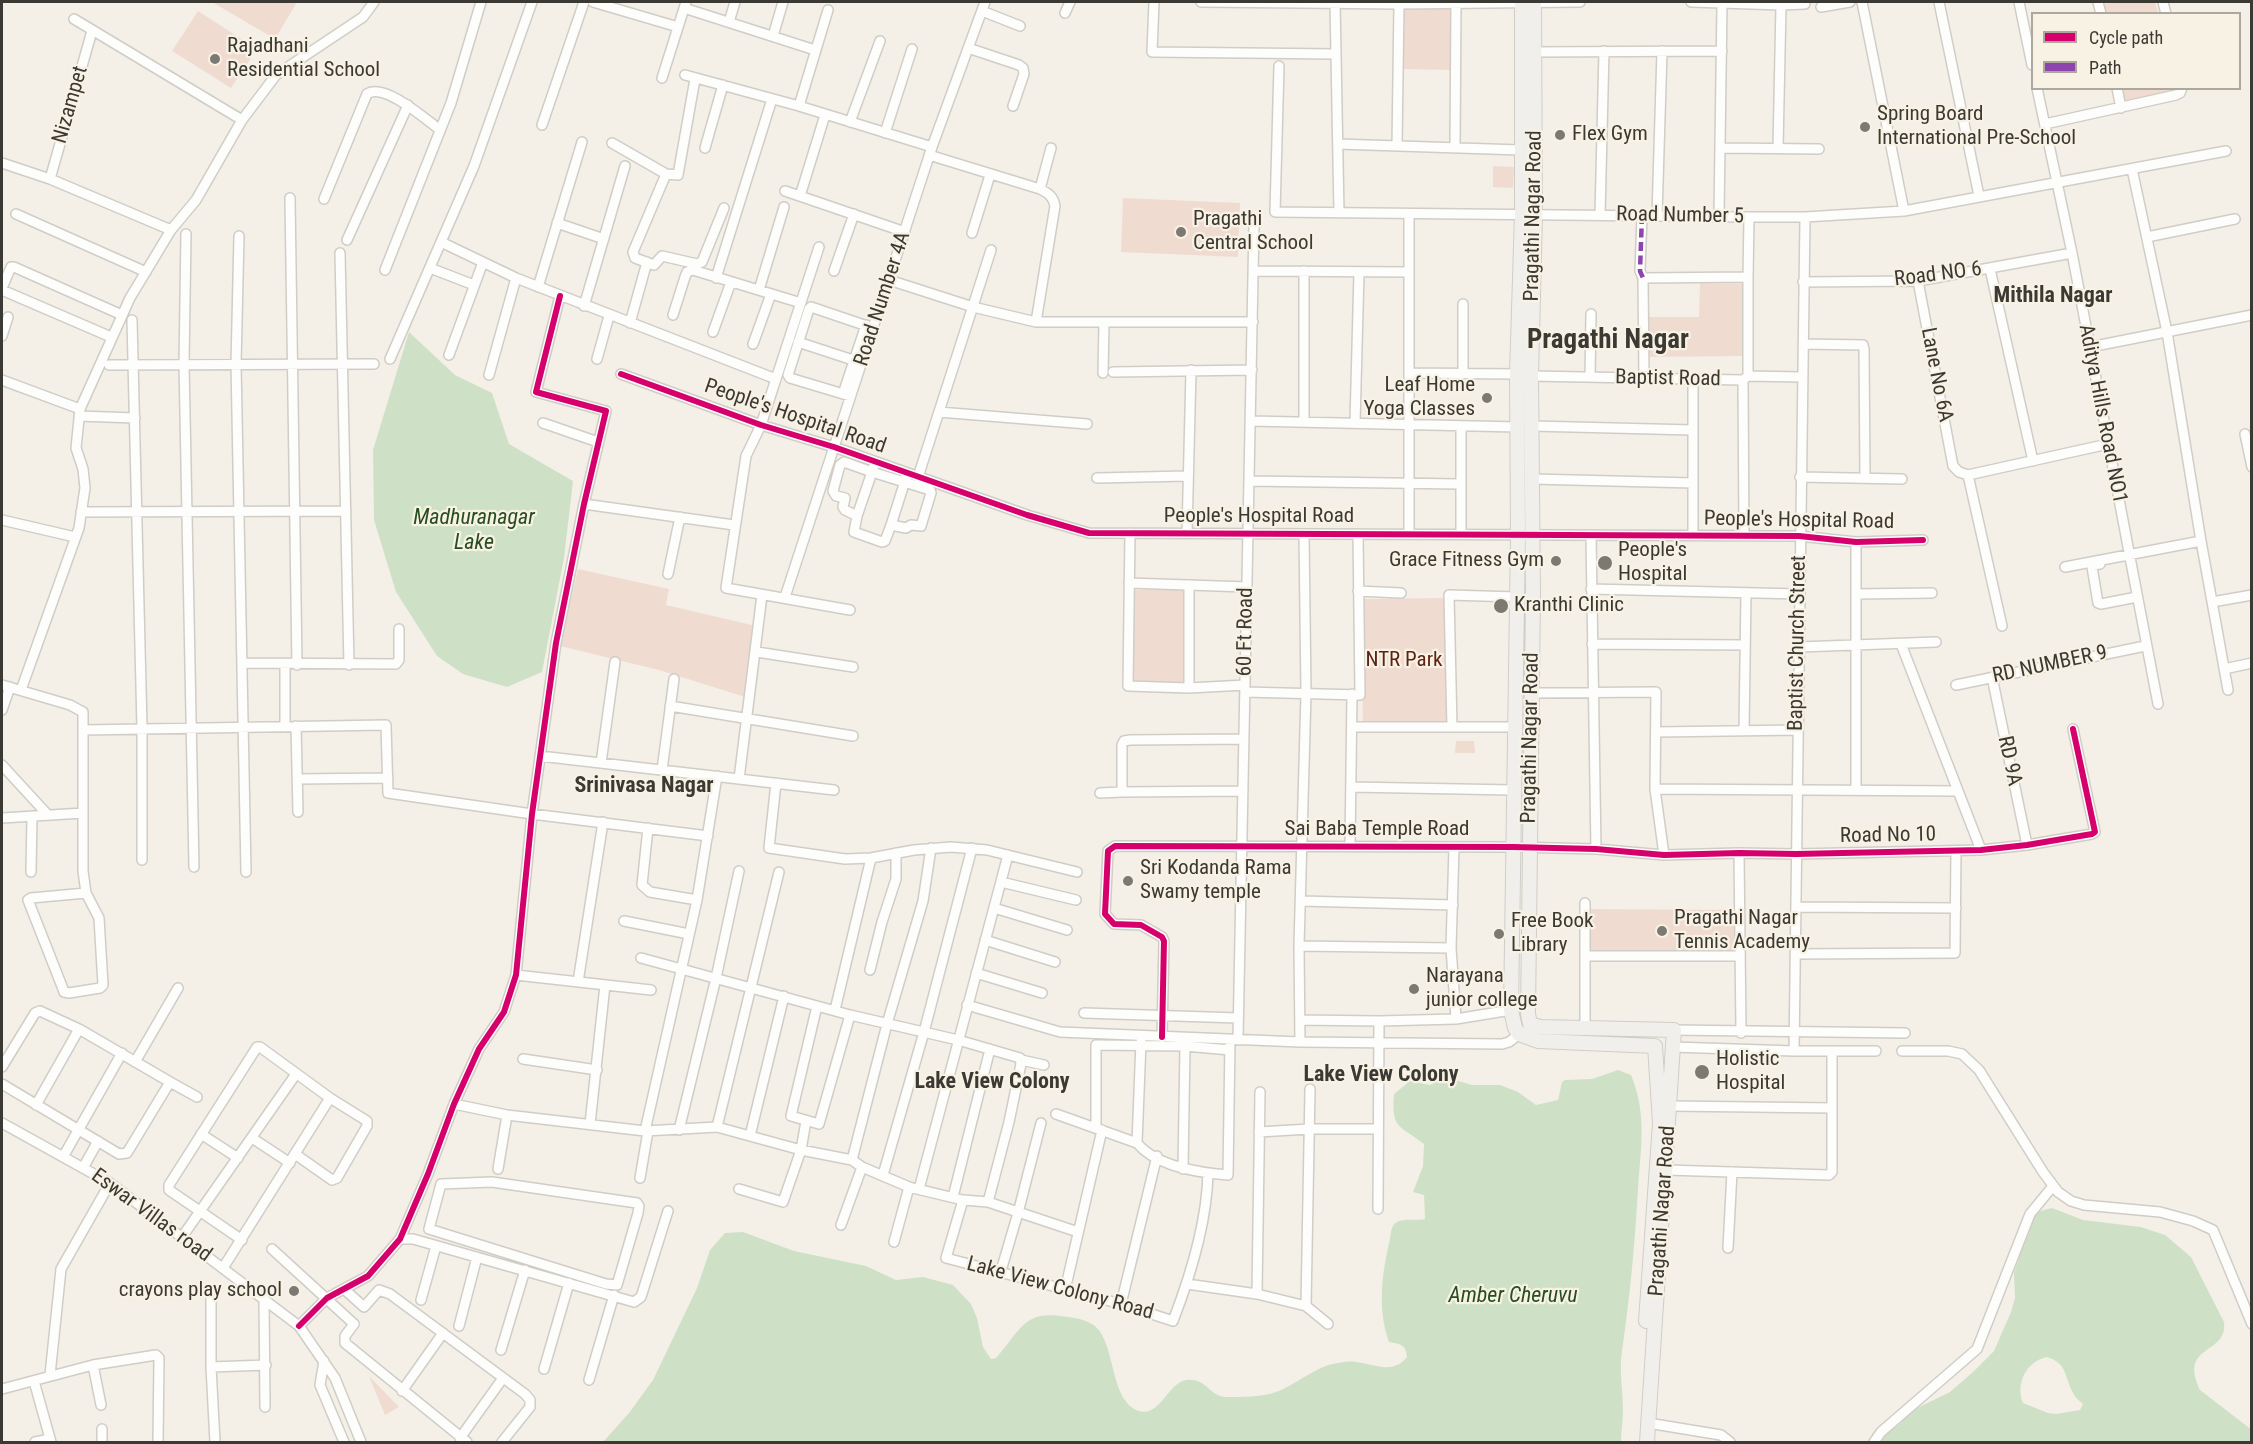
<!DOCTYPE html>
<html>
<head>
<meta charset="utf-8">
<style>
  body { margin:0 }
  #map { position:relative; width:2253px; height:1444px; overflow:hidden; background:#f4f0e8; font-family:"Roboto Condensed",sans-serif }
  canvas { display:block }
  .frame { position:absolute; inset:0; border:3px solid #3b3933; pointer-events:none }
  .legend { position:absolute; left:2031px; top:12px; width:210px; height:78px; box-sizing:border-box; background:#f8f2e4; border:2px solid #aca89d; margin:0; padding:8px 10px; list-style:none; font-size:18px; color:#3b3933 }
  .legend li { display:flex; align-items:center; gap:12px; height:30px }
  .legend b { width:30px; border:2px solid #aca89d }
</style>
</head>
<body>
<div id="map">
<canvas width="2253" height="1444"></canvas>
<div class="frame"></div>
<ul class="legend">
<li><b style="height:8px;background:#d6006c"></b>Cycle path</li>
<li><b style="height:8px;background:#8e44ad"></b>Path</li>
</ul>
</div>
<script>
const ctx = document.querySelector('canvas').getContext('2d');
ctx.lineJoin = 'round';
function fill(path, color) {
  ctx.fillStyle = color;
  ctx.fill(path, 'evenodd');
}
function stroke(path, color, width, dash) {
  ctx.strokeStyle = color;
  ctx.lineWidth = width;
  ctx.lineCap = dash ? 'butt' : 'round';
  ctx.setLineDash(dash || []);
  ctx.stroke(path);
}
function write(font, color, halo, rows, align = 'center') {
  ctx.font = font + ' "Roboto Condensed",sans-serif';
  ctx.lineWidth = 4.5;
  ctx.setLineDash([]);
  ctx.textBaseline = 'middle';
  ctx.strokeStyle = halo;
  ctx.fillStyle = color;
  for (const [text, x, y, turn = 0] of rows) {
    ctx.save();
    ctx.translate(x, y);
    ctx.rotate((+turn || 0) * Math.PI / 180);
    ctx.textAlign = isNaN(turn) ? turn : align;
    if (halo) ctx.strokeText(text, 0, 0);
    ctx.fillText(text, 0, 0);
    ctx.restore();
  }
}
fill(new Path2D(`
  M212,2H297L275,39Z
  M2118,2H2155L2158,13H2105L2103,4Z
  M1403,8H1451L1450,70L1402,69Z
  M198,11L257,49L231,88L172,51Z
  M2173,88L2174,90L2123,101L2121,89Z
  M1493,166L1514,167L1513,188L1493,187Z
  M1123,198L1240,203L1238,257L1121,252Z
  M1700,283L1744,284L1742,356L1647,357L1646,317H1699Z
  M578,569L669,589L666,605L756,626L745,697L659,670L560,646Z
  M1185,589V683H1134V590Z
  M1445,598L1447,723L1363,724L1361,599Z
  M1456,741H1474L1475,753H1455Z
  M1590,909L1734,910V953H1590Z
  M369,1376L399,1407L385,1415Z`), '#f0dbd1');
fill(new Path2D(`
  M409,332L455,375L492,393L509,444L573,481L564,558L542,672L507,687L463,674L437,656L396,592L374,520L373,450Z
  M1618,1070L1631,1075C1647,1113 1641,1148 1638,1188C1635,1243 1630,1297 1622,1351C1619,1371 1623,1391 1623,1411C1623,1421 1621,1432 1621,1442H603L629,1413L653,1380L697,1288L710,1250L725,1233L743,1232L794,1251L866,1266L896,1280L923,1277L953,1285L971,1304L977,1318L983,1347L991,1359L996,1358C1022,1329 1023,1309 1068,1317C1078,1318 1090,1321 1097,1328C1116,1348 1110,1401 1139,1411C1160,1417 1168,1383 1186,1380C1206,1377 1209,1396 1226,1397C1241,1397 1262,1397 1276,1392C1298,1384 1315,1366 1338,1363C1343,1362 1351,1361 1356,1362C1375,1364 1392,1375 1407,1357C1406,1345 1401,1344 1389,1342C1377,1309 1382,1272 1390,1239C1391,1233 1391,1225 1397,1222C1404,1218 1416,1221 1425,1219L1424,1195L1413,1192L1423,1166L1424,1144C1399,1125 1391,1129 1394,1094L1410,1081L1430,1085L1445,1077L1472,1085H1500L1518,1092L1536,1105L1558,1100L1562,1082L1565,1080L1592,1079Z
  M2052,1208L2083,1220L2141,1227L2165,1235L2191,1257L2224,1322C2228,1356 2178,1343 2200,1390L2252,1430L2251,1442H1878L1883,1435L1901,1423L1907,1413L1950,1392L1973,1372L1994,1351L2011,1312L2015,1298L2014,1273L2027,1234L2037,1212ZM2047,1357C2068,1364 2064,1376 2073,1393C2075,1397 2079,1401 2083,1404L2080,1410L2056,1414L2048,1413L2023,1403C2015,1383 2027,1361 2047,1357Z`), '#cee1c6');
const street = new Path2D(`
  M593,2L678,27
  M1154,2L1152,52L1336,54
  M1201,2L1399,4L1580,2
  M1335,2L1339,213
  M1691,2L1781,5L1805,4
  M1862,2L1904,211
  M1939,2L1979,196
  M2019,2L2032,65
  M2098,2L2101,14
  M2163,2L2166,14
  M1821,7L1850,2
  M684,8L815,50
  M982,11L1020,26
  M1065,13L1070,2
  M74,19L242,120
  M729,22L735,2
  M773,36L783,2
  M968,48L1019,65L1023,68L1024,74L1013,106
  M1535,52L1722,51
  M1279,66L1275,212L1749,217H1805L1904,211L2226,151
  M685,75L799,106L932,147
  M662,78L686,2
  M2037,88L2072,253L2158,704
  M2117,88L2121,108
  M799,106L828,10
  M850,122L880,41
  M2045,124L2176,95L2180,93L2182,88
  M542,125L584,2
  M885,133L912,49
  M612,143L666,174L678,175L695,79
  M1338,144L1520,150
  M1397,146L1399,4
  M705,148L723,85
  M1455,148L1456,3
  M1722,148L1819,149
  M1778,148L1781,5
  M929,155L1040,189C1048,193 1053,196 1055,206L1036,322
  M2,163L50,179L171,230
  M2132,169L2167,332L2201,541
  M666,174L633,252L635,258L654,265L662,256L697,264L702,262L724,208
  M50,179L92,31
  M1040,189L1051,148
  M785,191L905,232
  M800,196L825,115
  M290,198L297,665
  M324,199L367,94C384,82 425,119 439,129
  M16,214L146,272
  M1600,215L1604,51
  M1642,215L1640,271L1643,278L1644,378
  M1657,216L1662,51
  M1719,216L1722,4
  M557,223L604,239
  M972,233L990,175
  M186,234L184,364L194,867
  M239,236L236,364L246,872
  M2147,237L2235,219
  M347,240L408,105
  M441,242L516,278L776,379
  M819,247L761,425L746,456L726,588L850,610
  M340,253L349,665
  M430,268L474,285
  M1990,269L2033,461
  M385,270L451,103L481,2
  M834,271L854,214
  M1254,271L1409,272
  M1748,277L1749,217
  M716,278L772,99
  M1643,278L1748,277V376
  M889,280L973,307L1036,322H1253
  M1918,281L1953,466L1959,472L1968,475L2108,444
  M1803,282L1918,281L2072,253
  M538,287L582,142
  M2,288L11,267H14L122,315
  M2,290L111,337
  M759,290L784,207
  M584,306L625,166
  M673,315L685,277L687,272L693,270L801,303
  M132,320L142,728V860
  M630,323L647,262
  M713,332L731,282
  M2,336L8,317
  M798,342L859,362
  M753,344L771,294
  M1803,344L1863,345L1864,349L1865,478
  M2090,347L2252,315
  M449,355L483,262
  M390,359L474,166L532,2
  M597,359L609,316
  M109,365L374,364
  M1113,372L1252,370
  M1103,373L1104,323
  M1409,373L1517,374
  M1463,373V304
  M621,374L761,425L834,447L1027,515L1089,533L1799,536L1856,542L1923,540
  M489,375L516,278
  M1531,376L1743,380L1748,376L1802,377
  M1590,377L1591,314
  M1693,379V535
  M2,380L80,409
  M1743,380L1744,536
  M843,394L866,325
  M850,396L790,378L788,375L809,309L811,307L873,328
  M939,412L1087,424
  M79,416L135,418
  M1251,421L1518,427
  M1304,422V271
  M543,423L598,442
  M1355,423L1359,272
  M1461,426V534
  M1532,426L1693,430
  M2245,434L2252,467
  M1968,475L2002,626
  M918,477L991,250
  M1800,477L1902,479
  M1097,478L1187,476
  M1532,479L1693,483
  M1249,481L1460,484
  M584,504L734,525
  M81,512L346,511
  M857,516L872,472L930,490L931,493L921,526L911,525L906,528L891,525L885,541L882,542L854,532L857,516L845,510L843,507L845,498L836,496L833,491L840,465L844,462L872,472L875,462
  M2,520L75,537
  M891,525L906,478
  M1130,533L1128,686L1189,688L1245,685
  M1187,533L1191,370
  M1409,534V214
  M1591,535L1596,849
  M2100,564L2093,565L2092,567L2098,603L2101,604L2137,597
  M2065,567L2201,541L2228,690
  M668,574L680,517
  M1129,583L1247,587
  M1189,585V688
  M1591,589L1799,594
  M1358,591L1401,593
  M1856,594L1932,593
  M785,597L932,147L985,2
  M2212,602L2252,595
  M1592,644L1745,645
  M1901,644L1981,850
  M1799,647L1936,642
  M757,652L853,667
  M242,663L396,664L399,660V629
  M285,664V727
  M2224,669L2252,663
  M1992,677L2027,845
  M2,685L70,705L83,712V871L86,893L99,918L103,985L100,988L69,993L64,992L63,989L28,900L31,898L86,893
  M1956,685L2145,646
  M21,690L79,528L85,488L83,469L76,448L80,409L130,298L171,230L196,200L242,120L276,75L363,17L374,2
  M1245,692L1360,695L1358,534
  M1531,693L1656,692L1655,789L1957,791
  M670,706L853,736
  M2,710L10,687
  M296,726L298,812
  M1352,727H1515
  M1452,727L1449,595L1516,597
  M83,730L386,725L388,793L532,814L708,836
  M1744,730L1746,593
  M1656,732L1798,730
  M540,756L834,790
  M601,763L615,662
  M2,765L47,814
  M662,770L674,679
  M298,779L388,778
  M739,779L762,595
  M776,783L769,848L845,859L871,858L835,1010
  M1351,787L1513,790
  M1655,789L1664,855
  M1856,790V542
  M1243,791L1122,792V745L1124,741L1130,740L1244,739
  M1100,793L1122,792
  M2,818L83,813
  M648,828L642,885L650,892L697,900
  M1350,847L1352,694
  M1454,848L1451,948L1456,1019
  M1739,853L1741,1033
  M871,858L914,850L951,847L987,850L1077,872
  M31,872L32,816
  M1001,882L1076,900
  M1301,901L1453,905
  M1585,903V1028
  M1796,907L1956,908
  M994,908L1067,930
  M624,921L689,934
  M985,940L1055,962
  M1299,946L1451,948
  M1795,954L1955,953L1956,851
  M1587,956H1740
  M641,958L850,1015L958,1040L1020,1058L1021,1064L1009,1122L988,1202
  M870,970L882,922L896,879V853
  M976,973L1042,993
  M516,975L651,990
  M578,982L603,822
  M967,1005L1060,1032L1300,1042L1502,1044L1509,1042L1522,1032
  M817,1006L791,1116L819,1124L850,1015
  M1084,1013L1238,1018
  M1300,1020L1379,1021
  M1674,1030L1905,1033
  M1162,1037L1164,941L1162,937L1141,925L1114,924L1105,914L1108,851L1115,846L1513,847L1596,849L1664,855L1739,853L1796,854L1981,850L2027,845L2092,834L2095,832L2073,729
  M1238,1040L1254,224
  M1300,1042L1299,946L1306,693L1304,534
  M1673,1047L1794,1051H1876
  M1794,1051L1805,217
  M1902,1051H1948L1962,1054L1979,1070L2043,1172L2058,1192L2071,1201L2084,1205L2160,1212L2193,1221L2213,1230L2252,1324
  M523,1059L597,1070
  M1021,1060L1044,1065
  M135,1062L178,988
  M2,1067L35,1013L40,1011L79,1029L170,1082L127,1153L119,1154L2,1084
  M170,1082L197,1097
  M454,1104L507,1115L645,1131L717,1127L801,1150L852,1160L862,1167L909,1187L963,1200L988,1202L1078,1232
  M36,1105L79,1029
  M1670,1106L1832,1108
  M1056,1114L1137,1143L1141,1042
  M2,1123L110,1183L299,1326L335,1378L361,1442
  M590,1124L605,985
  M717,1127L779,872
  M1096,1128V1045L1185,1046L1230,1050
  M679,1130L716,978L739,871
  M645,1131L697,900L717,776
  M1259,1132L1309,1129H1377
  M201,1134L238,1158
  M750,1136L784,996
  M252,1138L290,1163
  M1137,1143C1156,1166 1199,1173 1228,1175L1230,1040
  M295,1154L332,1180L337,1178L367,1126V1121L330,1098
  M63,1157L122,1053
  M852,1160L887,1024L923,901L931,848
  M83,1168L98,1141
  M498,1169L507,1115
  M1183,1169L1185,1046
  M1666,1170L1829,1175L1832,1172V1051
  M883,1175L924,1032L972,848
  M640,1178L648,1131
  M492,1182L637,1203L639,1206L638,1213L617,1285L606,1284L429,1229L441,1184Z
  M739,1189L783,1202L801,1150L806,1121
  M919,1189L1008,855
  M953,1197L990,1049
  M963,1200L946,1258L1121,1304L1173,1321C1190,1277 1207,1220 1208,1173
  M1378,1209L1379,1021L1456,1019L1511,1010
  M841,1225L862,1167
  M182,1237L296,1074
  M400,1239H413L634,1302L641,1297L668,1211
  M894,1242L909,1187
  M1728,1248L1732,1172
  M272,1249L354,1324L345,1336V1343L467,1442
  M223,1268L330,1098L260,1047H257L169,1185V1190L242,1240
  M1000,1274L1018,1213L1041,1123
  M1187,1284L1257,1294L1306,1306L1328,1324
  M344,1289L364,1307L379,1290L390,1294L525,1394L530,1400V1407L502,1442
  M1065,1290L1102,1130
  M211,1292V1367L215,1442
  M1257,1294L1260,1092
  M264,1299L265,1407
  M421,1300L436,1246
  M1121,1304L1157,1156
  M1306,1306L1310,1089
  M299,1326L327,1298L368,1276L400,1239L428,1174L454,1104L479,1049L504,1012L516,975L532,814L556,643L584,504L606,411L536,392L560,296
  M459,1326L477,1257
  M501,1350L525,1270
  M324,1361L320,1385L344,1442
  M93,1365L101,1405
  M211,1367L266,1365
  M544,1369L569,1283
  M50,1375L61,1269L110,1183
  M589,1380L614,1295
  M34,1381L51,1442
  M2,1389L93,1365L156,1355L159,1358L158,1442
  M402,1391L443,1333
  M1648,1423L1721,1435L1730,1442
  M102,1429V1442
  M460,1438L503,1378
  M35,1442L50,1439
  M1874,1442L1881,1432L1977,1349L2030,1214L2053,1186`);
const secondary = new Path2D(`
  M1522,2V214L1517,374L1518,535L1511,1010L1515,1028L1519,1034L1538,1041L1655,1046L1660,1123L1646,1321
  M1534,2L1535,215L1531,376L1533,595L1528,1014L1530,1024L1540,1027L1674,1030L1647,1442`);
stroke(street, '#d0cdc7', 12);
stroke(secondary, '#d0cdc7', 16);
stroke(street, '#fdfdfc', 9);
stroke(secondary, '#f1efeb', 14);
stroke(new Path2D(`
  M1642,215L1640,271L1643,278`), '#8e44ad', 4.5, [9, 4.5]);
stroke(new Path2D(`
  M621,374L761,425L834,447L1027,515L1089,533L1799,536L1856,542L1923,540
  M1162,1037L1164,941L1162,937L1141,925L1114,924L1105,914L1108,851L1115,846L1513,847L1596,849L1664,855L1739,853L1796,854L1981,850L2027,845L2092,834L2095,832L2073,729
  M299,1326L327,1298L368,1276L400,1239L428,1174L454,1104L479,1049L504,1012L516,975L532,814L556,643L584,504L606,411L536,392L560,296`), '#d6006c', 6);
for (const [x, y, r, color] of [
  [215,59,6,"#7c7972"],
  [1865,127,6,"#7c7972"],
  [1560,135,6,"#7c7972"],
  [1181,232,6,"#7c7972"],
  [1487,398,6,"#7c7972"],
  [1556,561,6,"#7c7972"],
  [1605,563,8,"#7c7972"],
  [1501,606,8,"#7c7972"],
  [1128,881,6,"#7c7972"],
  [1662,931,6,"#7c7972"],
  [1499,934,6,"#7c7972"],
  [1414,989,6,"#7c7972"],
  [1702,1072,8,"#7c7972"],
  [294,1291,6,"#7c7972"]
]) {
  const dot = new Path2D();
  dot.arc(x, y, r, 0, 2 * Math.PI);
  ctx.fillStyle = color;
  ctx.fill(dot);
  stroke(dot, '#f8f2e4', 2);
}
write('21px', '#3b3933', '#f8f2e4', [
  ["Rajadhani",227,47],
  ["Residential School",227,71],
  ["Spring Board",1877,115],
  ["International Pre-School",1877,139],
  ["Flex Gym",1572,135],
  ["Pragathi",1193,220],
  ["Central School",1193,244],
  ["Leaf Home",1475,386,"right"],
  ["Yoga Classes",1475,410,"right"],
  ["People's",1618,551],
  ["Hospital",1618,575],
  ["Grace Fitness Gym",1544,561,"right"],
  ["Kranthi Clinic",1514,606],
  ["Sri Kodanda Rama",1140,869],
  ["Swamy temple",1140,893],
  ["Pragathi Nagar",1674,919],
  ["Tennis Academy",1674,943],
  ["Free Book",1511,922],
  ["Library",1511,946],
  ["Narayana",1426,977],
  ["junior college",1426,1001],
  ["Holistic",1716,1060],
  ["Hospital",1716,1084],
  ["crayons play school",282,1291,"right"]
], 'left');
write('21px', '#3b3933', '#f8f2e4', [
  ["Nizampet",71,105,-74],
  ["Pragathi Nagar Road",1534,216,-89],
  ["Road Number 5",1680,216,1],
  ["Road NO 6",1938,275,-7],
  ["Road Number 4A",883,299,-72],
  ["Lane No 6A",1936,375,79],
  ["Baptist Road",1668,379,1],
  ["Aditya Hills Road NO1",2102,414,79],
  ["People's Hospital Road",795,417,19],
  ["People's Hospital Road",1259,517],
  ["People's Hospital Road",1799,521,1],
  ["60 Ft Road",1246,632,-89],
  ["Baptist Church Street",1798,643,-89],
  ["RD NUMBER 9",2050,665,-12],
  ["Pragathi Nagar Road",1531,738,-89],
  ["RD 9A",2009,761,78],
  ["Sai Baba Temple Road",1377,830],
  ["Road No 10",1888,836,-1],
  ["Pragathi Nagar Road",1663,1211,-86],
  ["Eswar Villas road",151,1216,36],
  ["Lake View Colony Road",1060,1289,15]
]);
write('21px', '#5d2415', '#f8f2e4', [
  ["NTR Park",1404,661]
]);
write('bold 22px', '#3b3933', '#f8f2e4', [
  ["Mithila Nagar",2053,296],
  ["Srinivasa Nagar",644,786],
  ["Lake View Colony",1381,1075],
  ["Lake View Colony",992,1082]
]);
write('italic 22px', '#264e1f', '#f8f2e4', [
  ["Madhuranagar",474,518],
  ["Lake",474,543],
  ["Amber Cheruvu",1513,1296]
]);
write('bold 27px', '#3b3933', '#f8f2e4', [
  ["Pragathi Nagar",1608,341]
]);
</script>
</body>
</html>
